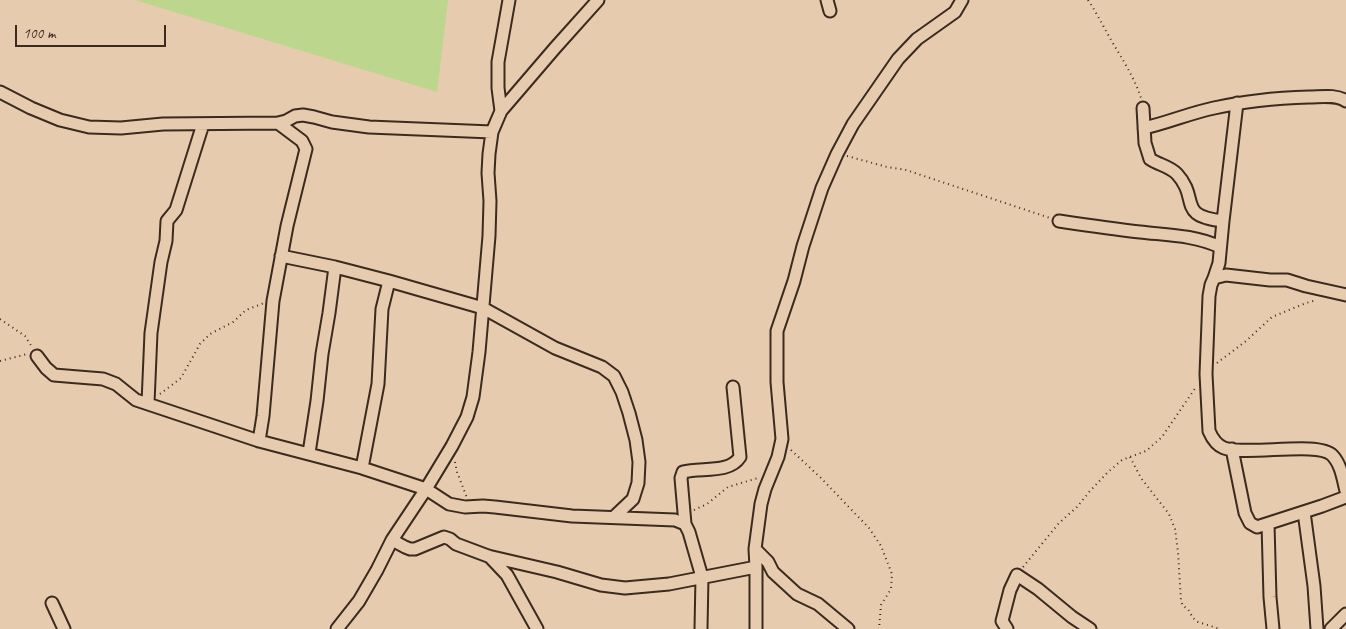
<!DOCTYPE html>
<html>
<head>
<meta charset="utf-8">
<style>
  body { margin:0 }
  #map { position:relative; width:1346px; height:629px; overflow:hidden; background:#e6cbae; font-family:Caveat,sans-serif }
  canvas { display:block }
  .scale { position:absolute; left:15px; top:25px; width:151px; height:22px; box-sizing:border-box; border:2px solid #3b2a1e; border-top:0; padding-left:6px; font-size:15px; line-height:18px; white-space:nowrap; color:#3b2a1e; -webkit-text-stroke:4px #e6cbae; paint-order:stroke }
</style>
</head>
<body>
<div id="map">
<canvas width="1346" height="629"></canvas>
<div class="scale">100 m</div>
</div>
<script>
const ctx = document.querySelector('canvas').getContext('2d');
ctx.lineJoin = 'round';
function fill(path, color) {
  ctx.fillStyle = color;
  ctx.fill(path, 'evenodd');
}
function stroke(path, color, width, dash) {
  ctx.strokeStyle = color;
  ctx.lineWidth = width;
  ctx.lineCap = dash ? 'butt' : 'round';
  ctx.setLineDash(dash || []);
  ctx.stroke(path);
}
fill(new Path2D(`
  M135,0H448L437,92Z`), '#bcd68e');
const street = new Path2D(`
  M827,0L830,11
  M0,92L31,108L60,120L89,127L121,128L163,124L278,123L286,121L295,116L303,115L314,117L332,122L369,127L492,132
  M1143,108L1145,143L1150,159C1159,165 1169,166 1177,174C1200,199 1176,216 1223,221
  M501,111L498,88V62L509,0
  M1144,128C1167,123 1190,113 1214,108C1245,101 1277,98 1309,97C1320,97 1336,94 1346,101
  M1059,221C1086,225 1113,229 1140,232C1166,235 1195,235 1220,247
  M281,256L335,267L389,281L483,308L555,348L602,367L614,376L622,392L629,413L636,440L639,462L638,483L633,499L614,517
  M1214,278L1219,263L1223,221L1237,103
  M1346,295L1306,286L1287,280H1270L1226,275L1214,278L1211,285L1209,296L1206,374L1209,431C1212,438 1216,445 1224,448C1247,456 1318,441 1332,455C1341,464 1343,479 1346,491
  M37,356L46,368L54,375L103,379L116,384L136,400L259,441L362,468L426,489L449,504L465,507L483,506L495,507L572,516L675,520L685,524L689,532L702,577L701,629
  M148,403L151,333L161,262L166,241L167,221L176,210L203,124
  M259,441L263,416L273,301L287,226L306,149L302,141L278,123
  M1232,449L1245,513L1250,523L1257,527L1322,506L1346,497
  M309,453L317,401L322,354L329,313L335,267
  M362,468L378,384L382,309L389,281
  M1304,512L1314,586L1317,629
  M685,524L681,478L683,472C701,467 729,474 740,457L733,387
  M1268,524L1270,597L1273,629
  M392,540L405,547L410,549H415L444,537L450,539L456,544L488,556L557,572L601,585L625,588L669,584L756,567
  M755,549L768,562L773,572L797,594L818,604L848,629
  M489,556L507,575L537,629
  M52,603L64,629
  M337,629L359,601L377,570L392,540L426,489L452,446L467,417L473,397L479,352L489,236L490,201L488,173L489,154L492,132L501,111L555,48L598,0
  M756,629V567L755,549L761,504L765,489L778,457L782,439L777,382V331L794,281L803,246L822,188L837,154L853,124L898,59L917,39L955,12L962,0
  M1007,629L1002,621L1010,590L1017,575L1038,589L1072,617L1090,629
  M1331,629L1346,614`);
stroke(street, '#3b2a1e', 15);
stroke(new Path2D(`
  M1088,0C1098,15 1105,30 1114,45C1124,62 1135,79 1141,98
  M847,156L887,167L906,170L1050,218
  M0,319L25,336L32,347
  M0,361L27,354
  M1217,363L1246,341L1272,317L1306,303L1317,300
  M160,394L181,378L200,344L210,334L233,322L246,310L264,303
  M791,450L821,478L869,528L881,546L892,574L891,589L881,605L879,629
  M1130,457L1141,478L1169,514L1175,529L1178,552L1181,601L1183,606L1188,609L1193,618L1198,622L1220,629
  M455,462L457,472L467,498
  M694,510L707,504L728,487L758,478
  M1023,567L1059,523L1077,507L1090,491L1107,473L1122,460L1146,451L1162,437L1196,387`), '#3b2a1e', 2, [1, 4]);
stroke(street, '#e6cbae', 11);
</script>
</body>
</html>
